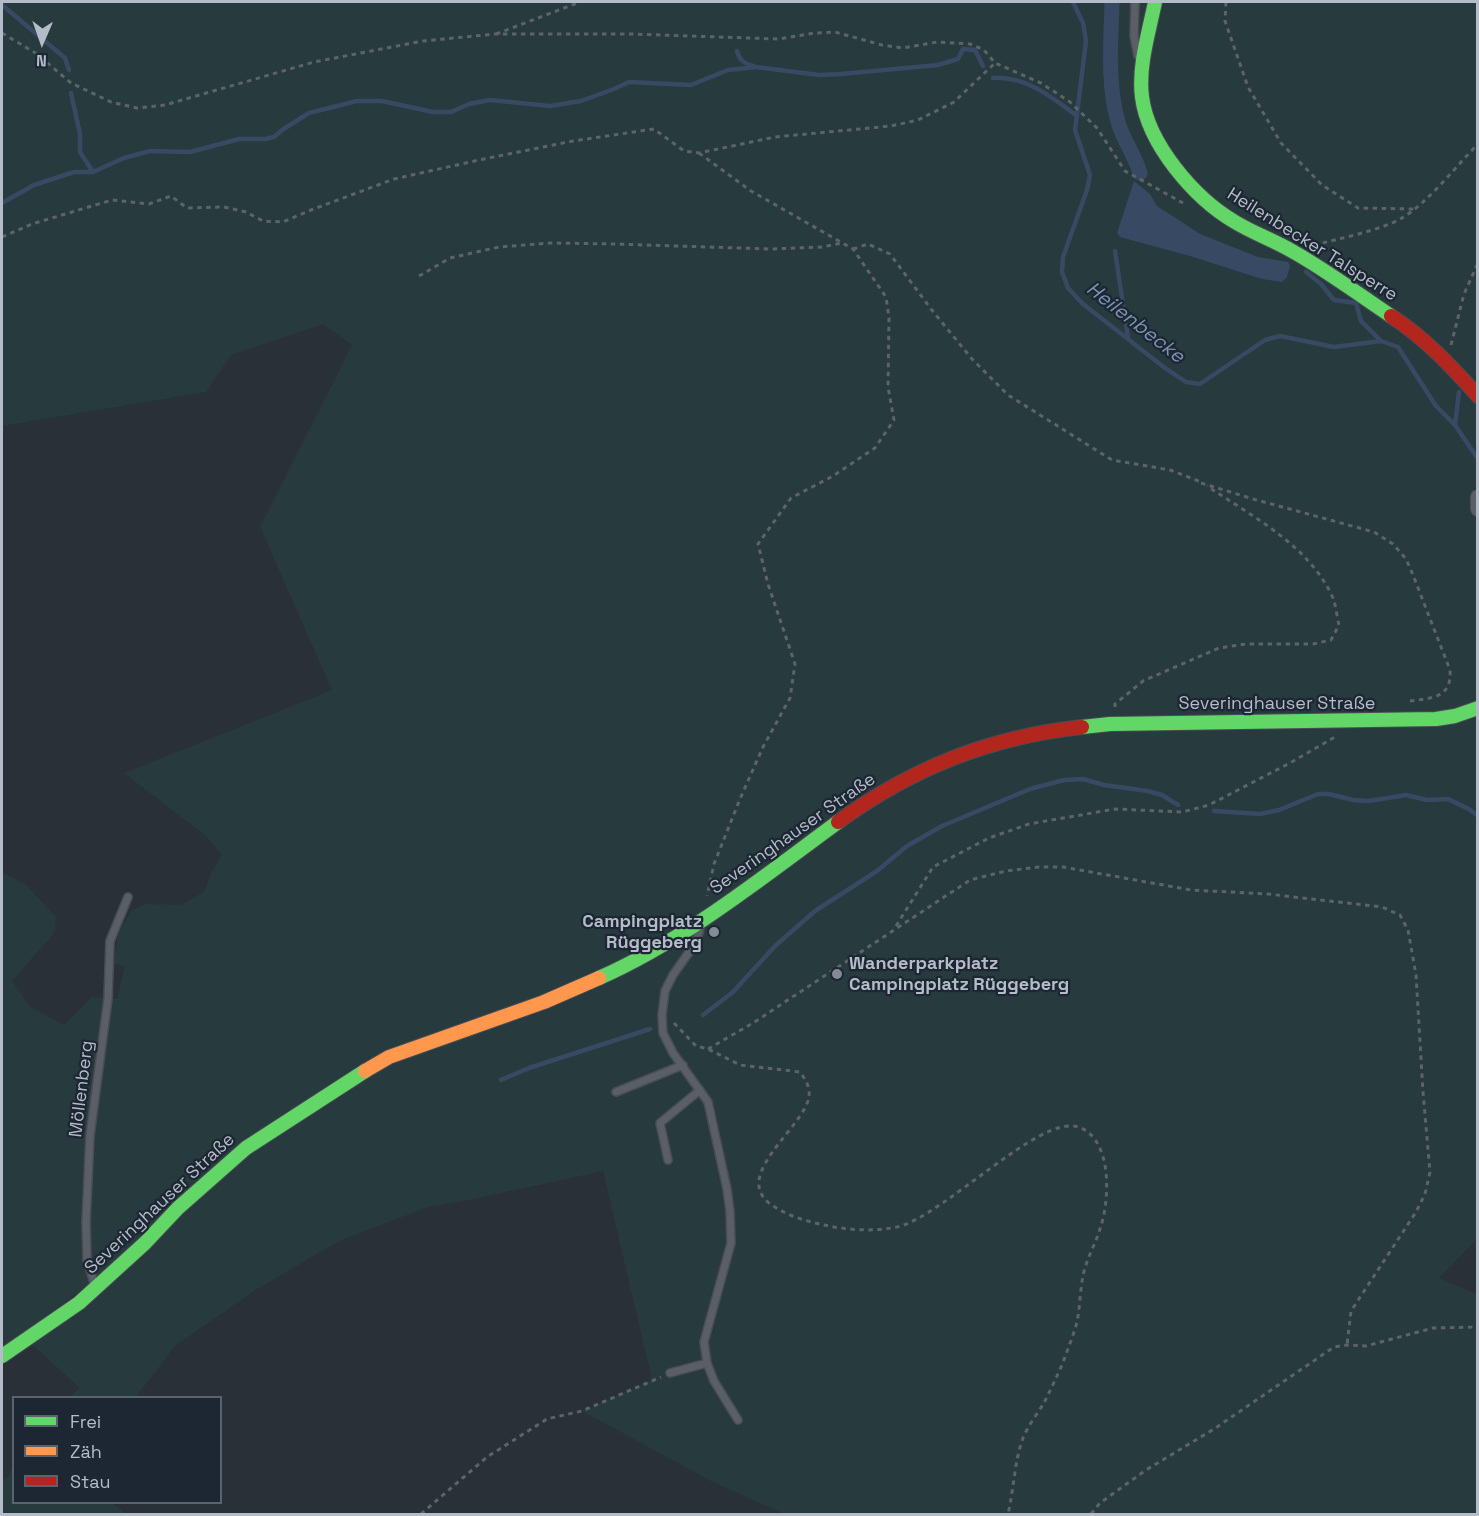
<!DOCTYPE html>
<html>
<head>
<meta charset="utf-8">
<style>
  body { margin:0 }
  #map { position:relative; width:1479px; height:1516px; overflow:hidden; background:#2a3038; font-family:"Space Grotesk",sans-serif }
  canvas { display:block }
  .frame { position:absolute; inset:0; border:3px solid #b4bcc9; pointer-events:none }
  .legend { position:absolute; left:12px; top:1396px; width:210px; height:108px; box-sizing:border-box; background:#1d2633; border:2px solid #59626f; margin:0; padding:8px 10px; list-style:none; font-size:18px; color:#b4bcc9 }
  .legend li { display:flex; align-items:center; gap:12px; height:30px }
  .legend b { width:30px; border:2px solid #59626f }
  .north { position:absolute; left:12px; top:12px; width:60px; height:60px; -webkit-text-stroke:4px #1d2633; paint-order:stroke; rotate:182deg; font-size:16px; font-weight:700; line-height:24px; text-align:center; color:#b4bcc9 }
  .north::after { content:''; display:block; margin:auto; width:21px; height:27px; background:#b4bcc9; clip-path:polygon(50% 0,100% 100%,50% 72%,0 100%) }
</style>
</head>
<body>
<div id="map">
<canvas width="1479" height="1516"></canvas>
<div class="frame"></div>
<ul class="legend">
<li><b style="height:8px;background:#63d668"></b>Frei</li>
<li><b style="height:8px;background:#ff974d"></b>Zäh</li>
<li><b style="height:8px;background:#b3261e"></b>Stau</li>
</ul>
<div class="north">N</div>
</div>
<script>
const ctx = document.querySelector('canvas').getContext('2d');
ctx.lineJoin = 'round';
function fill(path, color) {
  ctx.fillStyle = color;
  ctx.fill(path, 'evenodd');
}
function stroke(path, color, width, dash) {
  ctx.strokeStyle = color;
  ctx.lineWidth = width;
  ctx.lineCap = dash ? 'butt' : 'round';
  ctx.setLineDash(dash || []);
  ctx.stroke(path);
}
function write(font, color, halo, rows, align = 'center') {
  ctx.font = font + ' "Space Grotesk",sans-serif';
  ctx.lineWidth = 4.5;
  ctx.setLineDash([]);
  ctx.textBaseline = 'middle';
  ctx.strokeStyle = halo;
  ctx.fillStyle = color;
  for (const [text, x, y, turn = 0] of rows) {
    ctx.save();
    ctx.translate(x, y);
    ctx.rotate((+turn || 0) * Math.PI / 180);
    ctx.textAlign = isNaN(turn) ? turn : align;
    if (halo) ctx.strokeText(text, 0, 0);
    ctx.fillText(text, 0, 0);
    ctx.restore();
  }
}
fill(new Path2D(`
  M2,2H1477L1478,1238L1439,1278L1477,1294V1514H784L711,1481L582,1411L652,1380L603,1171L469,1200L428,1207L339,1241L254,1291L175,1346L136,1397H71L79,1387L31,1344L244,1157L393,1061L614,964L315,1095L110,1268L2,1349V872L26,885L56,917L55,932L12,981L30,1007L64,1025L92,997L117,999L125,966L114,964L118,935L131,911L145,904L181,905L205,891L211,873L222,855L205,835L124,773L332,690L260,527L352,345L323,324L231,355L206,392L2,426Z
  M13,1467L14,1502L112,1503L126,1514H2V1480L7,1477Z`), '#273a3e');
fill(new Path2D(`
  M1134,181L1150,194L1157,206L1200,234L1258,257L1288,262L1290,266L1287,277L1282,282L1262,279L1190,256L1120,237L1117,233Z`), '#384963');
stroke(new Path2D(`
  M1073,2L1083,23L1086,41L1075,130L1090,175L1087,190L1063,257L1062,272L1068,288L1083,304L1165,368L1186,382L1200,384L1265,340L1280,336L1334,347L1381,341L1398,347L1436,406L1455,425L1478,459
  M2,5L65,58L69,70
  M737,51C740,61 744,63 753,66
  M993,78C1026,76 1052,97 1077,116
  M71,93L80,134V152L93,172
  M2,203L34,185L74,172H93L124,158L150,151L190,152L239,139H265L274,137L282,130L309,113L357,101H382L433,112H451L469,104L490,100L550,106L581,101L614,89L629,82L691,85L728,70L756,67L819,75L841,74L938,65L958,59L963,49L975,50L983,66
  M1115,251L1128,338
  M1306,272L1321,284L1334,300L1356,303L1361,321L1381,341
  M1455,425L1459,392
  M1214,811L1260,814L1279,810L1318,794H1329L1353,800L1369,801L1406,795L1427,800L1448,799L1469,809L1478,816
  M703,1015L733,992L775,946L815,911L877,871L907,846L942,826L1030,789L1064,780L1083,779L1104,785L1148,791L1162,795L1178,805
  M501,1080L529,1068L650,1029`), '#384963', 4.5);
stroke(new Path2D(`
  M1112,2C1111,42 1107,83 1118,122C1123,140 1135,155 1140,173`), '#384963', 15);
const lane = new Path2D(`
  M1135,2L1134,36L1138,56
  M700,926L699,933L692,948L673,975L665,991L662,1015L663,1033L673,1053L708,1102L727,1189L730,1211L731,1243L704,1342L707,1363L714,1381L738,1420
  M616,1092L683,1065
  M668,1160L660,1123L700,1090
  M95,1286L87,1260L86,1222L90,1136L108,999L110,941L128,897
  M670,1373L707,1363`);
const street = new Path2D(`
  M1478,497V509`);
const fast = new Path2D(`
  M1155,2C1149,32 1138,66 1142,97C1148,144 1194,198 1235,222C1253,233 1273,240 1292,251C1326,270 1358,294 1391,316
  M1082,727L1110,724L1436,719L1455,716L1478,708
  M599,978C685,940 763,877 838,822
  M2,1356L79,1303L145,1243L178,1208L246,1148L365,1071`);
const slow = new Path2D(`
  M365,1071L389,1057L544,1002L599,978`);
const jam = new Path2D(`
  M1391,316C1425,338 1451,366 1478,396
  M838,822C912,768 990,737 1082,727`);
stroke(lane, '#484c53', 10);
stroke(street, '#484c53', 16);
stroke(fast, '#484c53', 16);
stroke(slow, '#484c53', 16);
stroke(jam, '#484c53', 16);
stroke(new Path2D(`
  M1226,2L1225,21L1248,87L1281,143L1322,185L1358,208L1415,209
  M2,33L37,54L71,83L111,102L137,108L165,105L314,62L423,41L495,34H630L779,39L815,33L835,32L882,45L903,48L937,42L970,44L984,50L995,63L1041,83L1070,102L1097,128L1125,171L1183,203
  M496,34L580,2
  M699,153L751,191L853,249L886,297L889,318L888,387L894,420L875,448L833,476L791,498L758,544L768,584L795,664L790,698L763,747L740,799L714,864L707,896
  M2,237L32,224L112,200L149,204L171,196L187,208L224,207L246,212L263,221L283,222L311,210L394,179L479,160L573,141L654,129L684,151L699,153L775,137L891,126L918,120L954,102L995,63
  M1314,245C1338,239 1382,230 1402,218C1430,201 1455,167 1478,144
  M853,249L868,244L890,254L931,309L972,359L1008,395L1112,460L1170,470L1201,482
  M419,276L450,258L499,247L551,243L615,244L770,249L822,247L842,243
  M1451,345L1464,294L1478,263
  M1201,483L1253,499L1374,532L1393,544L1406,559L1413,575L1450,670C1452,698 1432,698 1410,701
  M1115,707V704L1143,681L1219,648L1246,644H1313L1331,640L1339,625C1337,617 1336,606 1333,598C1309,545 1253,517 1207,486
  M896,926L933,867L989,838L1029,824L1115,809L1182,812L1209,805L1290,763L1335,737
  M674,1023L696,1046L708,1049L740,1065L800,1072C806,1080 810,1087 809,1097C804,1127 733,1174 769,1203C785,1215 805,1221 824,1225C847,1230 873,1232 897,1227C944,1216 1040,1114 1078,1127C1113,1138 1110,1201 1100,1229C1095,1245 1086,1260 1083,1276C1080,1291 1080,1307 1077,1322C1073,1337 1067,1351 1062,1365C1056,1378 1050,1391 1044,1403C1037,1414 1028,1426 1023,1438C1014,1463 1014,1489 1008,1514
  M708,1049L753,1023L970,880L1006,871L1039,867H1063L1191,890L1268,894L1382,907L1400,915L1408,930L1416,975L1423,1092L1430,1172L1425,1194L1416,1212L1351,1311L1347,1345
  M421,1514L487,1457L547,1419L582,1411L661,1377
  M1091,1514L1100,1503L1146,1470L1214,1429L1334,1347L1347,1345L1366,1346L1433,1328L1478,1327`), '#5d636a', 3, [4.5, 4.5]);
stroke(lane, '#5a5e66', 7);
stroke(street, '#5a5e66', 14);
stroke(fast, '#63d668', 14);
stroke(slow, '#ff974d', 14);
stroke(jam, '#b3261e', 14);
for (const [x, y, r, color] of [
  [714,932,6,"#848b96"],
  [837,974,6,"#848b96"]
]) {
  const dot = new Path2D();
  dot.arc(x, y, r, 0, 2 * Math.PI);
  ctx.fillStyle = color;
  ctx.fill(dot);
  stroke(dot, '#1d2633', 2);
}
write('18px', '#b4bcc9', '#1d2633', [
  ["Heilenbecker Talsperre",1312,245,32],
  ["Severinghauser Straße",1277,704],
  ["Severinghauser Straße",793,834,-35],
  ["Möllenberg",82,1089,-83],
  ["Severinghauser Straße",160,1204,-43]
]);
write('bold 18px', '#b4bcc9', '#1d2633', [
  ["Campingplatz",702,922],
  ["Rüggeberg",702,943],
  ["Wanderparkplatz",849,964,"left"],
  ["Campingplatz Rüggeberg",849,985,"left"]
], 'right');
write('italic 20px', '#7c92b1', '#1d2633', [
  ["Heilenbecke",1135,323,38]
]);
</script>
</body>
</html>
